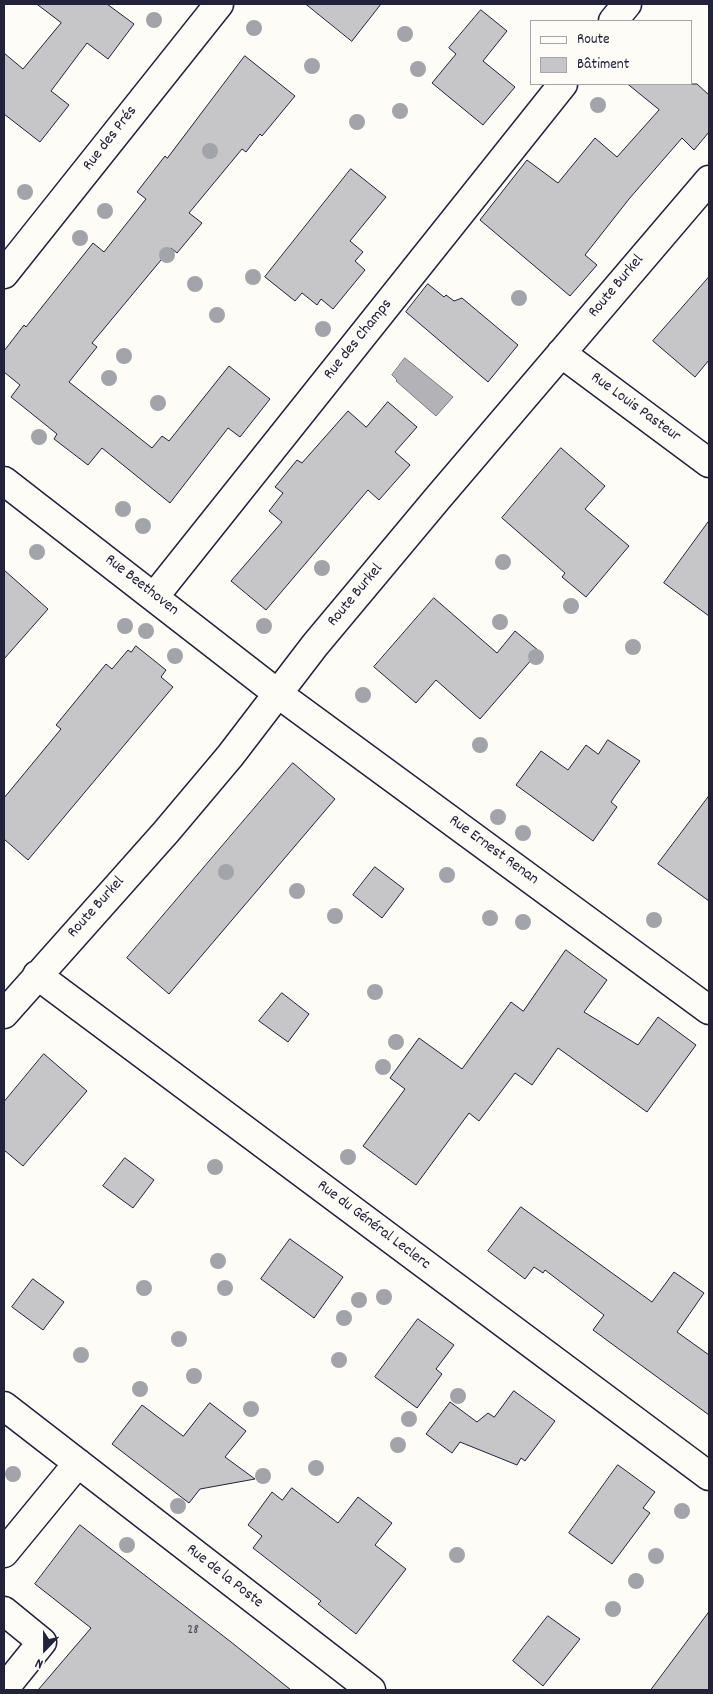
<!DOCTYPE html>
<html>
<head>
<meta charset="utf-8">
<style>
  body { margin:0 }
  #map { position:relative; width:713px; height:1694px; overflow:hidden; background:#fdfcf7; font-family:Dekko,sans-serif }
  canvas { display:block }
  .frame { position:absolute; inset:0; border:5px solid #22223b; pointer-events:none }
  .legend { position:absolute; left:530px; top:20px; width:162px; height:65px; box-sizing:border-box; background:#fdfcf7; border:1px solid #a5a5ac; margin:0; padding:6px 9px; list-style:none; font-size:15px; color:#22223b }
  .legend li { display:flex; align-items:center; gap:10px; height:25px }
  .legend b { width:25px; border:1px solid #a5a5ac }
  .north { position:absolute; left:20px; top:1624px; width:50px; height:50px; -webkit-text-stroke:4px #fdfcf7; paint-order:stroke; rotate:202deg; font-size:14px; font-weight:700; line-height:20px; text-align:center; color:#22223b }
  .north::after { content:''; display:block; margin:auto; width:18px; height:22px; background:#22223b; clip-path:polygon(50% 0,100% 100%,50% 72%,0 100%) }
</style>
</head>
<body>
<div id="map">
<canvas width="713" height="1694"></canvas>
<div class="frame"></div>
<ul class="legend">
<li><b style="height:6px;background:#fdfcf7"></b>Route</li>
<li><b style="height:14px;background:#c6c6c8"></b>Bâtiment</li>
</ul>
<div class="north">N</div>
</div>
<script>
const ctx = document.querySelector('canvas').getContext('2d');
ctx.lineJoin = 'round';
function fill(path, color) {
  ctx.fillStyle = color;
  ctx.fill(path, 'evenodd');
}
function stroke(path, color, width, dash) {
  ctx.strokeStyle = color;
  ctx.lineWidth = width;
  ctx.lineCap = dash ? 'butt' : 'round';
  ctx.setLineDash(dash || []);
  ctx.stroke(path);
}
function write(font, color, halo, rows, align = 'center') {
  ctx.font = font + ' Dekko,sans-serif';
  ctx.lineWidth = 4.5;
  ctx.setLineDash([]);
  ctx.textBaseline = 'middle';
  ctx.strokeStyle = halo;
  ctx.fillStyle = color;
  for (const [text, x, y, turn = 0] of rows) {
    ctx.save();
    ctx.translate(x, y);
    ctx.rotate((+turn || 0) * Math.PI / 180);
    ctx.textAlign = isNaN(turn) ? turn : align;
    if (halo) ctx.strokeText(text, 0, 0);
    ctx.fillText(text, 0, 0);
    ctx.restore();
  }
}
const water = new Path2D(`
  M405,358L453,397L436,416L396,381L397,380L392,375Z`);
fill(water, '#b2b2b7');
stroke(water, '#787885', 1);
const building = new Path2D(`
  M37,4H107L134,24L108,59L87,43L51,91L69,105L40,142L4,114V53L23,69L61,23Z
  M306,4H381L352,41Z
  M481,10L507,31L483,61L515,87L483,125L432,83L456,54L449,48Z
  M245,56L295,96L262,136L260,134L246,152L242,149L189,213L202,223L177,253L171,248L92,343L97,347L69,382L152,448L162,436L169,441L229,366L270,399L240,437L228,428L170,503L102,448L88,465L54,439L57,434L11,397L20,385L4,372V351L24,325L26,327L93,243L104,252L146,199L137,192L165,156L167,158Z
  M628,84H697L709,95V132L694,150L682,138L629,199L585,255L597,265L570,296L480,220L527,160L558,183L595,138L617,157L659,110Z
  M351,169L386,197L350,241L363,252L355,261L365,270L333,309L321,299L317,305L302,293L295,301L265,277Z
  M709,277V360L695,377L653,341Z
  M428,284L444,297L446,295L454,301L462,298L518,345L488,382L406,312Z
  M388,402L417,427L395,452L410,465L379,500L368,490L266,610L231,581L282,522L269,511L283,493L275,487L297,460L302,463L348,411L366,427Z
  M561,448L605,486L585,509L629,546L586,597L562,577L565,573L502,518Z
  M709,521V616L664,583Z
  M4,570L48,609L4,659Z
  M434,598L497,653L515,631L539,651L480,719L436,680L416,703L374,667Z
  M136,646L166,670L161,677L173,687L28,860L4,839V798L61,729L56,725L106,664L112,669L128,650L131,652Z
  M608,740L640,761L615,796L611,802L617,807L593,841L516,785L541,751L568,770L586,745L598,754Z
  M293,763L335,799L169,994L127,958Z
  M709,796V901L658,864Z
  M375,867L404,889L382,918L353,895Z
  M566,950L607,980L584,1012L638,1045L658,1017L696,1045L647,1112L558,1048L532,1085L515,1073L479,1121L469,1113L416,1185L363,1146L405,1089L390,1078L419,1038L462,1069L511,1002L523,1011Z
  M282,993L309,1014L288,1042L259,1021Z
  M44,1054L87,1091L23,1166L4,1150V1102Z
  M125,1158L154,1180L133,1208L103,1186Z
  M521,1207L652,1302L674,1272L704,1293L677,1332L709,1355V1415L593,1330L604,1315L545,1270L543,1273L534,1267L525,1279L488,1251Z
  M290,1239L343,1277L314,1318L261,1279Z
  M33,1279L64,1302L43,1330L12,1307Z
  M418,1319L454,1345L436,1369L442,1374L417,1408L375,1377Z
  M514,1391L555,1421L525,1461L521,1458L517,1465L460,1442L452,1453L426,1434L450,1402L477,1422L488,1413L494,1417Z
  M210,1403L246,1431L225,1457L255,1479L200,1489L189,1503L112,1444L142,1405L183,1436Z
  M618,1465L655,1492L643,1508L650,1513L612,1564L569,1533Z
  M292,1488L338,1523L358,1497L392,1523L375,1545L406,1569L356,1634L318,1604L321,1601L253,1548L262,1536L248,1525L272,1492L282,1500Z
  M80,1525L231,1642L291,1690H38L91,1628L35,1584Z
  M709,1612V1690H651Z
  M548,1616L580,1639L543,1686L513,1661Z`);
fill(building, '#c6c6c8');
stroke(building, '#22223b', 1);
const minor = new Path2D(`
  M613,21L627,4
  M4,274L219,4
  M561,353L709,463
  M4,481L277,693L709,1010
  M154,597L563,84
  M37,975L709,1476
  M4,1014L166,832L230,756L315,645L437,499L709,180
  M4,1406L371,1690
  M4,1553L78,1463
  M4,1611L42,1642L4,1689`);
stroke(minor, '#22223b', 31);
stroke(minor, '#fdfcf7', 28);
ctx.fillStyle = '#a3a3aa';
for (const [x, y] of [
  [154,20],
  [254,28],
  [405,34],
  [312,66],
  [418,69],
  [598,105],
  [400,111],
  [357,122],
  [210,151],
  [25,192],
  [105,211],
  [80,238],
  [167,255],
  [253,277],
  [195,284],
  [519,298],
  [217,315],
  [323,329],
  [124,356],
  [109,378],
  [158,403],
  [39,437],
  [123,509],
  [143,526],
  [37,552],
  [503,562],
  [322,568],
  [571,606],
  [500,622],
  [125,626],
  [264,626],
  [146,631],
  [633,647],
  [175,656],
  [536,657],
  [363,695],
  [480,745],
  [498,817],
  [523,833],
  [226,872],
  [447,875],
  [297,891],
  [335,916],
  [490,918],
  [654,920],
  [523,922],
  [375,992],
  [396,1042],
  [383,1067],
  [348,1157],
  [215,1167],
  [218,1261],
  [144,1288],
  [225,1288],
  [384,1297],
  [359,1300],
  [344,1318],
  [179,1339],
  [81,1355],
  [339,1360],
  [194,1376],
  [140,1389],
  [458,1396],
  [251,1409],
  [409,1419],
  [398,1445],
  [316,1468],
  [13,1474],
  [263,1476],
  [178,1506],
  [682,1511],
  [127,1545],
  [457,1555],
  [656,1556],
  [636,1581],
  [613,1609]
]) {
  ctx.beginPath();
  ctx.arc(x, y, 8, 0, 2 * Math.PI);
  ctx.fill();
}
write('14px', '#4b4b5e', null, [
  ["28",193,1631]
]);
write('16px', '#22223b', '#fdfcf7', [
  ["Rue des Prés",111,139,-52],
  ["Route Burkel",617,287,-50],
  ["Rue des Champs",359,340,-51],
  ["Rue Louis Pasteur",635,408,36],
  ["Rue Beethoven",141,586,38],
  ["Route Burkel",356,596,-50],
  ["Rue Ernest Renan",493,851,36],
  ["Route Burkel",97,908,-48],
  ["Rue du Général Leclerc",373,1226,37],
  ["Rue de la Poste",224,1577,38]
]);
</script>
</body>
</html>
